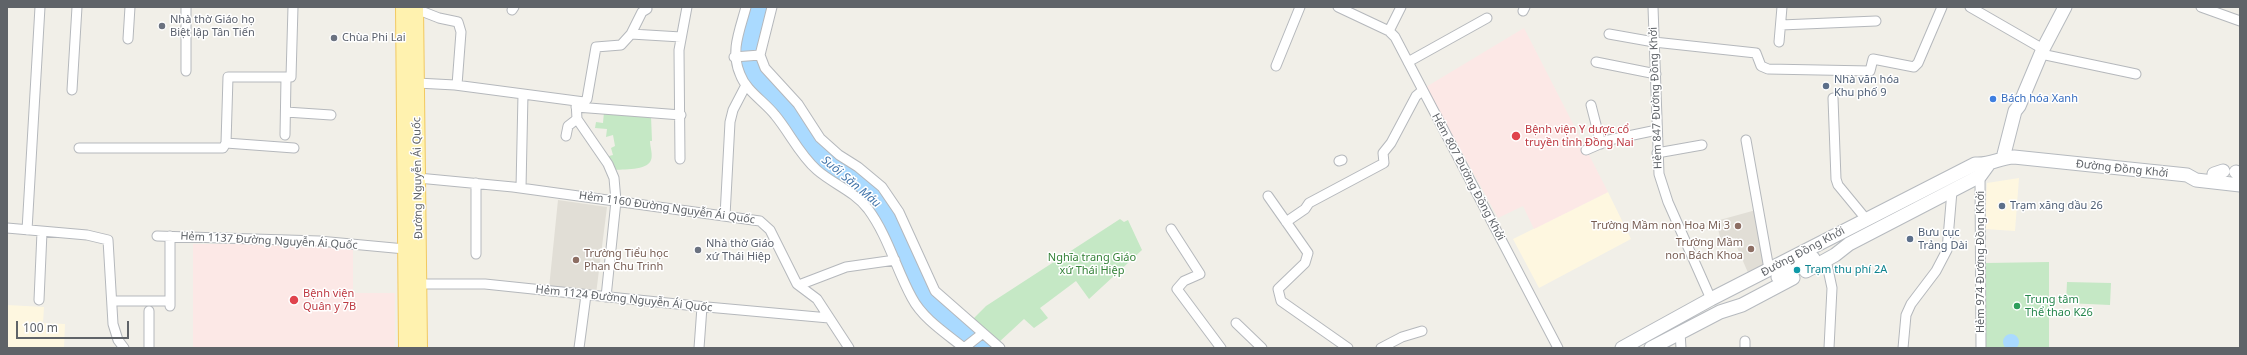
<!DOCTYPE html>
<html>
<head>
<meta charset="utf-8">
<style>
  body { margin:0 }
  #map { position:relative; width:2247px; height:355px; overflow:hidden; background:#f1efe8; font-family:"Noto Sans",sans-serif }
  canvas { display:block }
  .frame { position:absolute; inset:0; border:8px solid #5f6368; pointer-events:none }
  .scale { position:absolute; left:16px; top:321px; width:113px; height:18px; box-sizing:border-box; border:2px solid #5f6368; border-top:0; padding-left:5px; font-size:12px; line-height:14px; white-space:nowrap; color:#5f6368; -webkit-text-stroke:3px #fff; paint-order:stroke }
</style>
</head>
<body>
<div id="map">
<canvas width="2247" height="355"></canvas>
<div class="frame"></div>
<div class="scale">100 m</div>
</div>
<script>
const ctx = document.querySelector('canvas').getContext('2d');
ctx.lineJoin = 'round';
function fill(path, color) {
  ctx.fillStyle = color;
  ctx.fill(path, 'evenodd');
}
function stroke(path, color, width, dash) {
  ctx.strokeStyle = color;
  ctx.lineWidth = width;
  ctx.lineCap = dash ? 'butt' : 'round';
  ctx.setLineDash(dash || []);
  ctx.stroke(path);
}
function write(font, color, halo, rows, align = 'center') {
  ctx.font = font + ' "Noto Sans",sans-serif';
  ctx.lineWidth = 3;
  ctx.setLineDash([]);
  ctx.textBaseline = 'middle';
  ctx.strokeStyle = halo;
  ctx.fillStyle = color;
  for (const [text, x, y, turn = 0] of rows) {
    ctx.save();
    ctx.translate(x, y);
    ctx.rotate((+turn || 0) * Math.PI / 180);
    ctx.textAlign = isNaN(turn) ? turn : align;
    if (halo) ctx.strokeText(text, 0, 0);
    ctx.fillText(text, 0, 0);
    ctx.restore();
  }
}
fill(new Path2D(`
  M2019,178L2015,231L1985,229L1987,183Z
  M1608,192L1631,239L1539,288L1513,239Z
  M7,305L44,307L43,323L65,324L64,348H7Z`), '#fef7e0');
fill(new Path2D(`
  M558,200L607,207L596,294L549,288Z
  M1756,210L1766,266L1749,275L1733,238L1721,241L1716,221Z`), '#e1ded6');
fill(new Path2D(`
  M1524,28L1608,192L1534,229L1523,206L1498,218L1426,87Z
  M193,244H271L353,249V293H395V348H193Z`), '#fce8e6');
fill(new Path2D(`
  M604,112L651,116L652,141H650C650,146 653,155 651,160C647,171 623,169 613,170L605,157L613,155L611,148L615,146L613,135L606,137L607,129L595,128L596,122L603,123Z
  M1120,219L1124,222L1128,220L1142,250L1089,299L1076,281L1040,308L1048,318L1034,328L1024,319L998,343L972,320L986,306Z
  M2049,262V348H1986V263Z
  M2067,282L2111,283L2110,305L2066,303Z`), '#c5e8c5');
fill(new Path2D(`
  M749,7H769L758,53L803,116L857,169L880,190L897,213L927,284L996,348H969L919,305L869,206L819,168L743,75L737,54Z
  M2003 342a8 8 0 1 1 16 0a8 8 0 1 1-16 0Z`), '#aadaff');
const street = new Path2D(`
  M186,7V71
  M746,7C740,30 730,51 740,74C746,91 764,101 775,115C790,133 799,154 817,170C833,184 854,191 868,209C888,236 896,269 912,298C923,319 947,334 964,348
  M772,7L760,55L765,68L798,104L820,138L839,155L858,167L882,187L899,212L935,291L1000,348
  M1338,7L1389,31
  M1401,7L1389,31L1395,37L1558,348
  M1653,7L1659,174L1668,202L1711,299
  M1970,7L2043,49
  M2201,7L2240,21
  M416,9L439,18L458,22L461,32L457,85
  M512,10L514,7
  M1523,11L1525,7
  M1781,25L1876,21
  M631,34L642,12L647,9
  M1609,34L1654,42L1756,53L1761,66L1768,69L1870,71L1873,59L1914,67L1918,63L1942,7
  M128,39L130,7
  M1779,42L1782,7
  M2041,54L2136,74
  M734,57L760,55
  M1408,62L1487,18
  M1596,62L1656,74
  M1276,66L1300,7
  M417,83L455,85L584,102L587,99L596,47L621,45L631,34L681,37
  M72,90L77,7
  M1833,98L1836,179L1838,185L1866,219
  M576,101L577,119L608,164L614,178L616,201L606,297
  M1591,105L1601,144
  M576,107L681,115
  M286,112L331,115
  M285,135L286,78
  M566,136L568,126L577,119
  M1746,140L1769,269
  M226,143L294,148
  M79,148H223L226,143L228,77H291L293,7
  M1586,150L1609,140L1657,130
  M1657,153L1702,145
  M680,159L679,50L687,7
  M1339,161L1342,160
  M1980,176L1981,348
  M418,178L513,187L760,221L770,230L797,284L817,299L849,348
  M476,183V254
  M521,188L523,94
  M1268,196L1308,253L1305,263L1278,289L1281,301L1348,348
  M725,216L730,122L733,110L746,85
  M1286,222L1305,209L1309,203L1384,163L1383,153L1391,143L1416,96L1422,91
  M7,228L87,235L108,240L113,324L118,340L124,348
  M1171,229L1200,274L1184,281L1177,289L1221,348
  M27,230L40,7
  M157,236L319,241L405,249
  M1826,260L1832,288L1829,348
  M419,284H485L696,306L829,318
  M799,285L846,267L895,260
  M39,300L42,232
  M113,301H170
  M170,306V236
  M1236,323L1262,348
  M1680,332L1681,348
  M1745,341V348
  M149,348V311
  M579,348L586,295
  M699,348L702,307
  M964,348L983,333
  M1381,348L1402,337L1422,331
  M1903,348L1906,315L1911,304L1936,271L1947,250L1952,191`);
const secondary = new Path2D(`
  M2003,158L2015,111L2019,106L2043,49L2065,7
  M2236,172L2240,174
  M2214,174L2223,171
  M1806,271L1835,255L1849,244L1980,176L1988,165
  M1778,277L1813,258
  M1622,348L1711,299L1975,164C1992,165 1998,158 2014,157L2187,175L2196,180L2240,185
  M1651,348L1720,312L1742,305L1793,278`);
const primary = new Path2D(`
  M403,7L406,348
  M416,7L420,348`);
stroke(street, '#b5b8bc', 11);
stroke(secondary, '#b6babf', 15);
stroke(primary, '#f2c960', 16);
stroke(street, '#fff', 9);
stroke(secondary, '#fff', 13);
stroke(primary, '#fff2af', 14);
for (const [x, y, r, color] of [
  [162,26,4,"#6b7280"],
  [334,38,4,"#6b7280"],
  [1826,86,4,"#5c6f8a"],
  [1993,99,4,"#3f7fe0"],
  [1516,136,5,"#e0444e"],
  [2002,206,4,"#5c6f8a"],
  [1738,226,4,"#8d6e63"],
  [1910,239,4,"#5c6f8a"],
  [1751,249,4,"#8d6e63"],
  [698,250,4,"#6b7280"],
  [576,260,4,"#8d6e63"],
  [1797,270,4,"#0f9aa8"],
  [294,300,5,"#e0444e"],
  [2017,306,4,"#2e9e5b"]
]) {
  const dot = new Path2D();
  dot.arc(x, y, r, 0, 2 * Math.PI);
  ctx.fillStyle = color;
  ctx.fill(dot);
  stroke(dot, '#fff', 1.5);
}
write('11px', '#5b616d', '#fff', [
  ["Nhà thờ Giáo họ",170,20],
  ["Biệt lập Tân Tiến",170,33],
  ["Chùa Phi Lai",342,38],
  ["Nhà thờ Giáo",706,244],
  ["xứ Thái Hiệp",706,257]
], 'left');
write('11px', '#4e5e75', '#fff', [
  ["Nhà văn hóa",1834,80],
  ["Khu phố 9",1834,93],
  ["Trạm xăng dầu 26",2010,206],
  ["Bưu cục",1918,233],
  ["Trảng Dài",1918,246]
], 'left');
write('11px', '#5f6368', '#fff', [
  ["Hẻm 847 Đường Đồng Khởi",1656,98,-92],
  ["Đường Đồng Khởi",2122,169,6],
  ["Hẻm 807 Đường Đồng Khởi",1468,177,62],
  ["Đường Nguyễn Ái Quốc",418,178,-91],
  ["Hẻm 1160 Đường Nguyễn Ái Quốc",667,208,8],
  ["Hẻm 1137 Đường Nguyễn Ái Quốc",269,241,3],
  ["Đường Đồng Khởi",1803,252,-28],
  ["Hẻm 974 Đường Đồng Khởi",1981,262,-90],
  ["Hẻm 1124 Đường Nguyễn Ái Quốc",624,299,6]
]);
write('11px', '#366cbe', '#fff', [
  ["Bách hóa Xanh",2001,99]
], 'left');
write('11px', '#be3a42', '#fff', [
  ["Bệnh viện Y dược cổ",1525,130],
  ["truyền tỉnh Đồng Nai",1525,143],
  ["Bệnh viện",303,294],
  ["Quân y 7B",303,307]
], 'left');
write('11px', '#785e54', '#fff', [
  ["Trường Mầm non Hoạ Mi 3",1730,226],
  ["Trường Mầm",1743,243],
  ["non Bách Khoa",1743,256],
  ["Trường Tiểu học",584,254,"left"],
  ["Phan Chu Trinh",584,267,"left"]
], 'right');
write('11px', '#348238', '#fff', [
  ["Nghĩa trang Giáo",1092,258],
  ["xứ Thái Hiệp",1092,271]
]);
write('11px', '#0d838f', '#fff', [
  ["Trạm thu phí 2A",1805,270]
], 'left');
write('11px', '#27864d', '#fff', [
  ["Trung tâm",2025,300],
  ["Thể thao K26",2025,313]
], 'left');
write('italic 12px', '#4174aa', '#fff', [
  ["Suối Săn Máu",851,182,40]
]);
</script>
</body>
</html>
